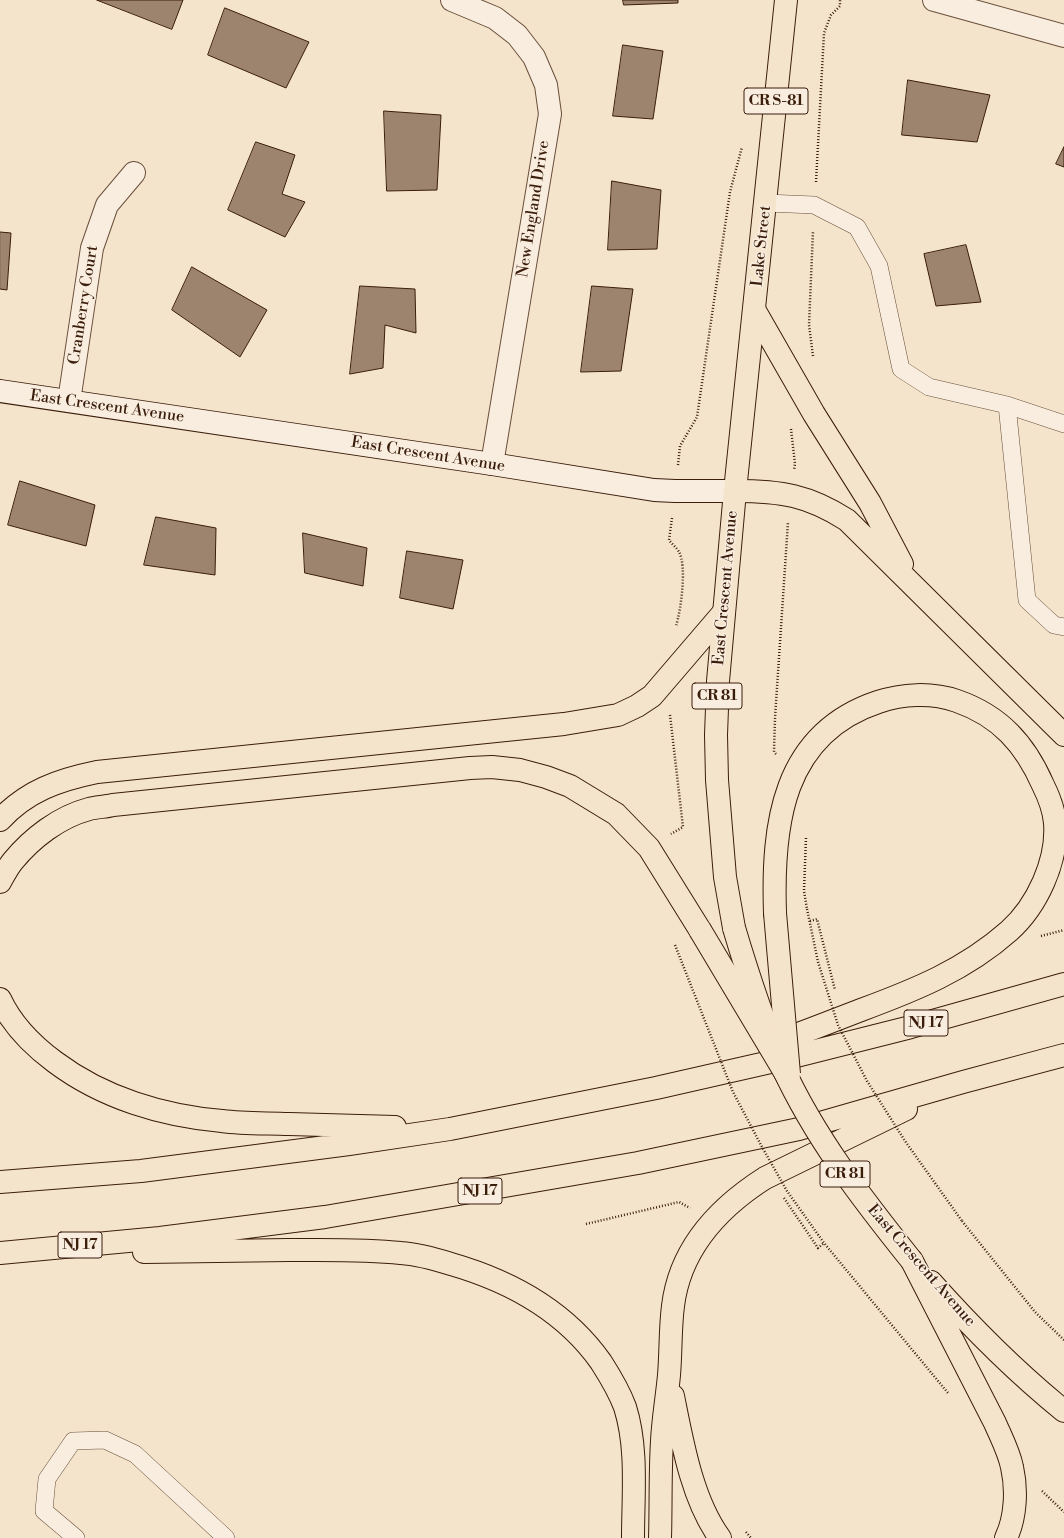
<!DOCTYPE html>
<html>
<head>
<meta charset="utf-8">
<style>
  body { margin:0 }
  canvas { display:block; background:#f5e4cc }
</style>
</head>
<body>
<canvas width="1064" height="1538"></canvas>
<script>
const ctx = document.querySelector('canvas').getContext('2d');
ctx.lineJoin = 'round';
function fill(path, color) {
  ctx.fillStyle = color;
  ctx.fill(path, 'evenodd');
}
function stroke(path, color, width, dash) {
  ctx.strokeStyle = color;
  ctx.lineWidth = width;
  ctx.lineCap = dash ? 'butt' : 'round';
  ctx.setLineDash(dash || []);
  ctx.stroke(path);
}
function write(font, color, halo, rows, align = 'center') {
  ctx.font = font + ' "Libre Bodoni",serif';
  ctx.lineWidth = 3;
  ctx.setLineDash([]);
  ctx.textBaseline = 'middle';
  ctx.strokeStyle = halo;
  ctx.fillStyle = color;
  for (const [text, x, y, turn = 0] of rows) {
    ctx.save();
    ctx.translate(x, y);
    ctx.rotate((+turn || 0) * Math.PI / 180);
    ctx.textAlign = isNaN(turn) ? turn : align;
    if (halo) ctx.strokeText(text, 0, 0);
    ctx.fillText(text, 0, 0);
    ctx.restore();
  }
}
const building = new Path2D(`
  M97,0H183L172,29Z
  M623,0H678V3L624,5Z
  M225,8L309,42L286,88L208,55Z
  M623,45L663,51L653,119L613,116Z
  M908,80L990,95L977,142L902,135Z
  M384,111L441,115L437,190L387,191Z
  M256,142L295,155L282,194L305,202L285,237L228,210Z
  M1064,147V167L1056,164Z
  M612,181L661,190L657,249L608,250Z
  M0,232L11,233L7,290L0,289Z
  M966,245L981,302L936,306L924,254Z
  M192,267L267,310L240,357L172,310Z
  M360,286L415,289L416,333L385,325L383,368L350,374Z
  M592,286L633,289L621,371L581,372Z
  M20,481L95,505L86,546L8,525Z
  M156,517L216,528L215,575L144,565Z
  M303,533L367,548L363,586L305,573Z
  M407,551L463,560L453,609L400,598Z`);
fill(building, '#9c846f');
stroke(building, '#3b1d0b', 1);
const lane = new Path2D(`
  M766,203L814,205L857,227L879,266L901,369L929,387L1007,405L1064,424
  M1007,405L1027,600L1054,625L1064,627
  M76,1538L44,1511L47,1479L73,1441L105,1440L135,1454L226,1538`);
const street = new Path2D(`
  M452,0L495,18L517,35L534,57L546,85L550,114L492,464
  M934,0L1064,36
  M69,401L92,248L107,205L134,173`);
const secondary = new Path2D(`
  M0,391L492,464L654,490L675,491H735`);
const primary = new Path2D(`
  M734,928L725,877L717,780L716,735L718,681L735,491L786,0
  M912,1261L995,1423C1001,1437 1009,1452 1012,1467C1017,1489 1016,1517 1006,1538
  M931,1282C972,1328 1016,1372 1064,1411`);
const highway = new Path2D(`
  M755,311L814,414L870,503L902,564
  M735,491C781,491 808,495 847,520L1064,735
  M0,820C27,791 58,780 97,772L564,724L618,715L637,706L652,696L724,612
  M0,882C4,875 8,867 13,861C32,838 59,817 89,809C96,807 105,807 113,805L470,768L492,767L520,770L546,777L570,786L616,814L649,848L700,930
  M0,999C12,1025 32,1045 55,1062C103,1098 163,1116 222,1121C244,1124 267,1123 289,1124C324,1125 360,1126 395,1127
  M769,1045C799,1034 830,1022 861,1010C915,990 965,970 1009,931C1037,906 1058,861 1055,823C1054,810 1049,797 1043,785C1025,744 1000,716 957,701C931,692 902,694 878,702C782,734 772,825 775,913
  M0,1182L141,1171L349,1144L450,1129L656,1088L788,1058L911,1027L1064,984
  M144,1252C192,1251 241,1251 289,1250C326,1250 364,1249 401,1253C418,1254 435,1259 451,1264C510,1281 565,1311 601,1362C610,1376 619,1391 625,1407C638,1448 633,1495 633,1538
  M0,1253L160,1238L325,1217L638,1163L799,1129L963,1082L1064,1055
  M673,1396C682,1441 692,1500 720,1538
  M660,1538C661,1506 660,1473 662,1441C663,1419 667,1397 669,1375C671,1352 670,1329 673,1306C680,1248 718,1208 765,1178L906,1109`);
stroke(lane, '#6a4f3b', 18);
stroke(street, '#6a4f3b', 24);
stroke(secondary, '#3b1d0b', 24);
stroke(primary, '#3b1d0b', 24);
stroke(highway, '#3b1d0b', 24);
stroke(new Path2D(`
  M816,182L824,33L831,15L840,6V0
  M813,356L809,325L813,231
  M791,429L795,464L794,470
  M678,465L680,446L697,417L730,192L742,147
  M672,518L669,540C672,544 677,548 679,552C687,566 681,610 676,626
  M670,715L683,827L671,834
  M776,754L774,752L775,718L788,522
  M806,838L804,891L807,909
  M810,921L817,919L835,990
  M1041,936L1064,930
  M784,1198L818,1248L824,1243
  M962,1221L1035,1312L1064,1340
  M586,1224L679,1202L690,1208
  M867,1295L948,1393
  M1042,1491L1064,1512
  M746,1532L751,1538`), '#3b1d0b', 2.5, [1, 2]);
stroke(lane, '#f8edde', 17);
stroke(street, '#f8edde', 22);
stroke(secondary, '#f8edde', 22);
stroke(primary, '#f5e4cc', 22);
stroke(highway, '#f5e4cc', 22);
const primaryBridge = new Path2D(`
  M734,928C748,975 763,1021 782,1066C815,1138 863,1200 912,1261`);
const highwayBridge = new Path2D(`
  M775,913L789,1074
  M700,930L789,1079`);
stroke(primaryBridge, '#3b1d0b', 24, []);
stroke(highwayBridge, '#3b1d0b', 24, []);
stroke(new Path2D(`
  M807,909L818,962L838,1025L867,1081L905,1141L962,1221
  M675,945L733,1092L762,1147L787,1191L824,1243L867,1295`), '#3b1d0b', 2.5, [1, 2]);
stroke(primaryBridge, '#f5e4cc', 22);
stroke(highwayBridge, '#f5e4cc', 22);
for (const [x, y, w] of [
  [776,101,64],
  [717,696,50],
  [926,1023,44],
  [845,1174,50],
  [480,1191,44],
  [80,1245,44]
]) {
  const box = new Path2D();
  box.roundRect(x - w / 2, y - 13, w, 26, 3);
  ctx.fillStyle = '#f8edde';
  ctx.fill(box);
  stroke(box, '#3b1d0b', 1);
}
write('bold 15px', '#3b1d0b', null, [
  ["CR S-81",776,101],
  ["CR 81",717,696],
  ["NJ 17",926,1023],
  ["CR 81",845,1174],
  ["NJ 17",480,1191],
  ["NJ 17",80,1245]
]);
write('16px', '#3b1d0b', '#f8edde', [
  ["New England Drive",534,209,-81],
  ["Lake Street",762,246,-84],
  ["Cranberry Court",84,305,-81],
  ["East Crescent Avenue",107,407,8],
  ["East Crescent Avenue",428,455,9],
  ["East Crescent Avenue",726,588,-85],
  ["East Crescent Avenue",921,1266,49]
]);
</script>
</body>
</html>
